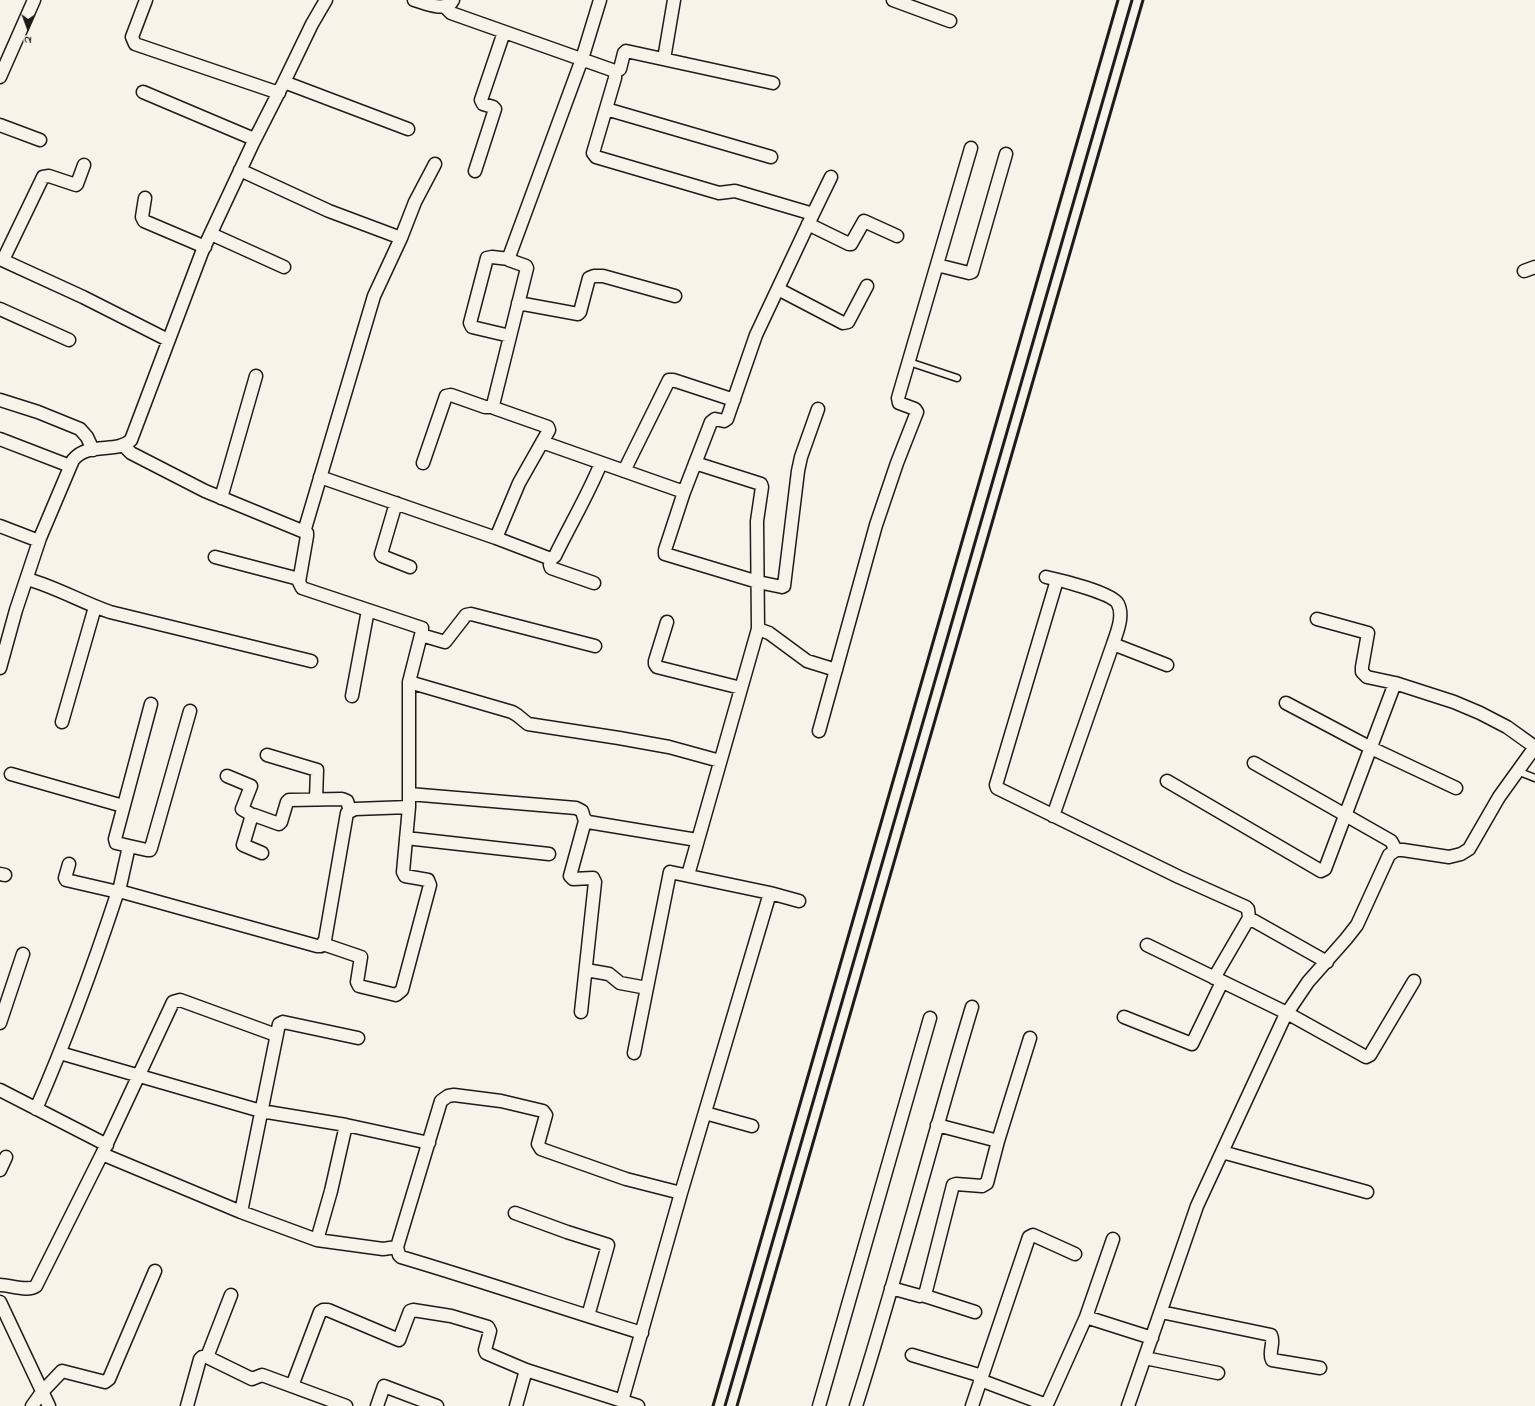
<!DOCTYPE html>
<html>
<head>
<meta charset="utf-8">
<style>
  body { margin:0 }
  #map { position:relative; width:1535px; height:1406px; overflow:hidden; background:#f7f3e8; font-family:"Indie Flower",sans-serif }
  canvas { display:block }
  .north { position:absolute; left:8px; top:8px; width:40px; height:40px; -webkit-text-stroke:3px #f7f3e8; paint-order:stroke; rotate:181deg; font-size:11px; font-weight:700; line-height:16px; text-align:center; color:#1c1c1c }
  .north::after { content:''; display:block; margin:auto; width:14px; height:18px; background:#1c1c1c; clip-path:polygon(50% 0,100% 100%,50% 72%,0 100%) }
</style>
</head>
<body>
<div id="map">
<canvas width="1535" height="1406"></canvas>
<div class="north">N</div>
</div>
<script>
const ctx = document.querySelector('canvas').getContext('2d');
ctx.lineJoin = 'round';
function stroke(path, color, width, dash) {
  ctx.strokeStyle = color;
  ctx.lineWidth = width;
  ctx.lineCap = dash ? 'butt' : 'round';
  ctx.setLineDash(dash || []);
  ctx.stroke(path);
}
const service = new Path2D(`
  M909,362L957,378
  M1517,771L1535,778`);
const minor = new Path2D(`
  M146,0L132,37L135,44L279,93
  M414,0C425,3 441,11 451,3L453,0
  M893,0L950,21
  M445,7L451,13L612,70L615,72V78L593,153L596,157L719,193L735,191L813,214
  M664,59L674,0
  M615,72L620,69L624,53L626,51L773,83
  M0,77L34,0
  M284,82L408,129
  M143,92L254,139
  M606,109L771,157
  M0,125L40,140
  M240,170L329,211L401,238
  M475,171L495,109L493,107L483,104L481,100L504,32
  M145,198L142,217L144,221L205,247
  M808,224L849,244H851L864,221L897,236
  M211,234L284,267
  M0,259L83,297L168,340
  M509,259L492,257L487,258L470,323L472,327L510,336
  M3,260L43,177L49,176L76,185L77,184L84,165
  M937,265L969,273L972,272L1006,154
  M1524,271L1535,267
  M778,289L843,323L848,322L867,286
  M518,303L578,314L580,312L589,278L594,276H603L675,296
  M0,309L69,340
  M0,400L38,412L80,429L87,437L93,450
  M818,409L801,457L798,471L784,586L782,587L758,582L665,554V550L684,492L711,422L715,419L724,421L727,419L756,335L813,214L831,177
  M0,439L70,466
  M542,442L684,492
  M124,445L126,448L131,453L205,491L307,533V536L299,582L302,588L422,628V631L409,682V807L403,872L405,876L428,880L430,885L402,990L396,995L359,986L357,982L361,957L323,944
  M423,463L446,396L451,395L485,407H493
  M624,471L669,380H673L734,400
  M320,477L496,538L551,559L555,556C570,525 588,495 601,463
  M221,498L256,376
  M396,503L381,554L382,556L410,567
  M0,526L39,541
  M304,532L374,296L401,238L415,202L435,164
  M496,538L519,483L549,430L548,427L494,408L493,405L527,268L526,266L509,260V257L582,59L600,0
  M215,557L299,579
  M551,559L550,565L551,568L594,583
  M1046,577C1060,580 1113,593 1118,604C1124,616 1117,632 1113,644L1053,816
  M27,579C56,587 81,602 110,612L311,661
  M1057,580L996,785L997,788L1179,877L1246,907L1248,909L1249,918L1214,978
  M1317,619L1368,633L1362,667V672L1367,677L1395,683L1454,702L1480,713L1507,727L1535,747
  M667,622L655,661V664L657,667L741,688
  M758,629L769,633L807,661L836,670
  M421,635L445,642L466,615L471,614L595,646
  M1113,644L1167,665
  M0,668L16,610L40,538L73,460C88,441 117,454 131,440L202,252L253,143L284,82L312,24L326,0
  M409,682L512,712L517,715L528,724L619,738L669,747L720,761
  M352,696L368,610
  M1286,703L1371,748L1456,788
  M62,722L95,607
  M819,731L876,525L897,463L917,412L915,409L899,403L898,398L971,148
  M267,755L317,770L316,799
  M1254,763L1391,841L1396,850
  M11,774L123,806
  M227,776L251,786L242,809L252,815
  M1167,781L1321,871L1325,869L1395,683
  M409,794L576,808L582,811L584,818L588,822L697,840
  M406,838L549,854
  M129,846L116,843L115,839L151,704
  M262,853L243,845L252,815H254L279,824L281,822L287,802L289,800L342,799L347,801L350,811
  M69,864L65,878L66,880L118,892
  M0,874L5,875
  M688,875L758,629L757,521L762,487L761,484L695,463
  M119,891L129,846L147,850H150L151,848L190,711
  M1249,918L1327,962
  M1147,945L1287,1013L1366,1057L1370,1055L1414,981
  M586,970L609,974L620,983L647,988
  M581,1012L595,882L593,878L573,879L570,876L585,821
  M1124,1017L1192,1044L1222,982
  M0,1023L23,954
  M60,1053L261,1111L346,1125L429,1143
  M634,1053L670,872L770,893L799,901
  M0,1090L107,1145
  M36,1109C67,1038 93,967 117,894L119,891L317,946H321L325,940L347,813L355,809L409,807
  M705,1113L752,1126
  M937,1125L998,1141
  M1222,1152L1367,1192
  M102,1154L241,1212L317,1240L331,1191L346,1125
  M0,1170L6,1157
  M241,1212L279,1024L283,1022L358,1038
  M515,1213L567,1232L608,1245L588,1316
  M317,1240L383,1249L397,1247
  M0,1285C10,1285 28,1292 36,1286L102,1154L173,1002L180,1000L276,1035
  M891,1288L920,1296L924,1294L926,1291L953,1185L956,1184L982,1186L987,1183L998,1141L1030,1038
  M922,1295L975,1312
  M0,1302L49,1406
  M1161,1312L1271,1335C1275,1343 1268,1352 1272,1360L1320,1368
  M1086,1317L1152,1338
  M642,1333C561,1308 482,1281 401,1257L399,1255L397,1247L441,1101L448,1096L454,1095L501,1101L543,1111L546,1115L538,1144L541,1149L626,1179L681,1193
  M912,1355L982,1376
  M207,1357L231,1295
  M1145,1358L1218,1373
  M980,1380L1044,1404L1048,1402L1086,1317L1113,1239
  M292,1386L320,1312L323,1310H328L399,1340L410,1311L413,1310L451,1316L488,1327L490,1331L485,1350L486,1353L526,1370L638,1406
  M622,1401L681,1193L770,893
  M32,1406L42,1392L62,1371L105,1382L109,1379L155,1271
  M187,1406L200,1359L202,1357H207L252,1379L262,1375L346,1406
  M377,1406L384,1386L437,1406
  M516,1406L526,1370
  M819,1406L930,1018
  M856,1406C898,1274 932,1139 972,1007
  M972,1406L1029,1237L1033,1235L1075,1254
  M1128,1406L1197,1206L1285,1016L1308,982L1346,939L1357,925L1389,855L1396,850H1403L1449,857L1461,854L1469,849L1499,797L1535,747`);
stroke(service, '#1c1c1c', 9);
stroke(minor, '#1c1c1c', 15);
stroke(service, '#f7f3e8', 6);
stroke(minor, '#f7f3e8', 12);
stroke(new Path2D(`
  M713,1406L1118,0
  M725,1406L1132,0
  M737,1406L1143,0`), '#1c1c1c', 3);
</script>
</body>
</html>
